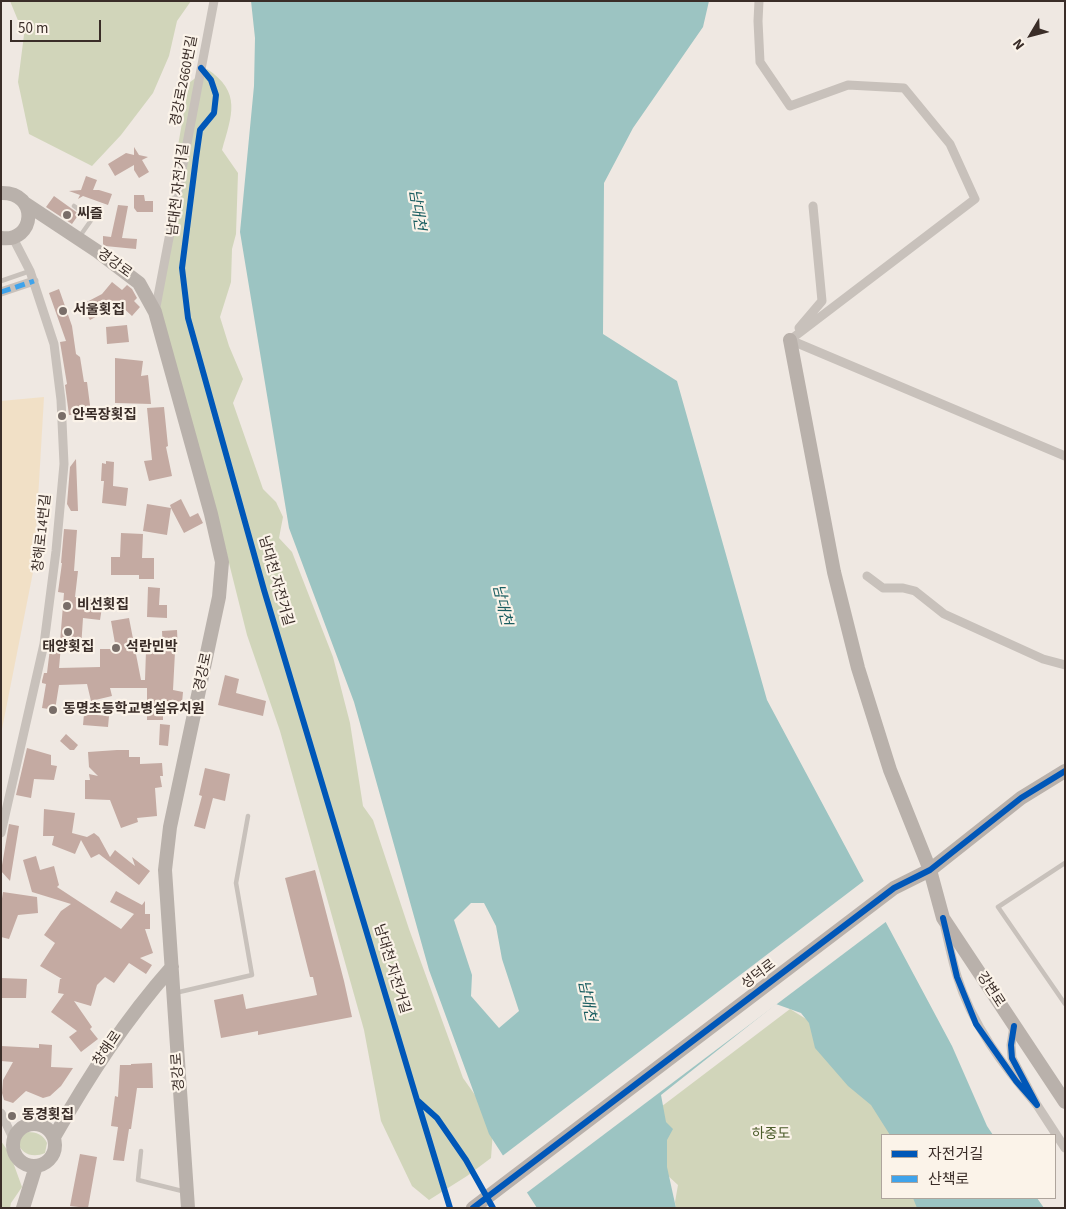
<!DOCTYPE html>
<html>
<head>
<meta charset="utf-8">
<style>
  body { margin:0 }
  #map { position:relative; width:1066px; height:1209px; overflow:hidden; background:#efe8e2; font-family:"Source Sans 3","Noto Sans KR",sans-serif }
  canvas { display:block }
  .frame { position:absolute; inset:0; border:2px solid #3a2d28; pointer-events:none }
  .legend { position:absolute; left:881px; top:1134px; width:175px; height:65px; box-sizing:border-box; background:#fbf3e9; border:1px solid #aea49c; margin:0; padding:6px 9px; list-style:none; font-size:15px; color:#3a2d28 }
  .legend li { display:flex; align-items:center; gap:10px; height:25px }
  .legend b { width:25px; border:1px solid #aea49c }
  .north { position:absolute; left:1006px; top:10px; width:50px; height:50px; -webkit-text-stroke:4px #fbf3e9; paint-order:stroke; rotate:233deg; font-size:14px; font-weight:700; line-height:20px; text-align:center; color:#3a2d28 }
  .north::after { content:''; display:block; margin:auto; width:18px; height:22px; background:#3a2d28; clip-path:polygon(50% 0,100% 100%,50% 72%,0 100%) }
  .scale { position:absolute; left:10px; top:20px; width:91px; height:22px; box-sizing:border-box; border:2px solid #3a2d28; border-top:0; padding-left:6px; font-size:15px; line-height:18px; white-space:nowrap; color:#3a2d28; -webkit-text-stroke:4px #fbf3e9; paint-order:stroke }
</style>
</head>
<body>
<div id="map">
<canvas width="1066" height="1209"></canvas>
<div class="frame"></div>
<ul class="legend">
<li><b style="height:6px;background:#0057b8"></b>자전거길</li>
<li><b style="height:6px;background:#3fa3eb"></b>산책로</li>
</ul>
<div class="north">N</div>
<div class="scale">50 m</div>
</div>
<script>
const ctx = document.querySelector('canvas').getContext('2d');
ctx.lineJoin = 'round';
function fill(path, color) {
  ctx.fillStyle = color;
  ctx.fill(path, 'evenodd');
}
function stroke(path, color, width, dash) {
  ctx.strokeStyle = color;
  ctx.lineWidth = width;
  ctx.lineCap = dash ? 'butt' : 'round';
  ctx.setLineDash(dash || []);
  ctx.stroke(path);
}
function write(font, color, halo, rows, align = 'center') {
  ctx.font = font + ' "Source Sans 3","Noto Sans KR",sans-serif';
  ctx.lineWidth = 4.5;
  ctx.setLineDash([]);
  ctx.textBaseline = 'middle';
  ctx.strokeStyle = halo;
  ctx.fillStyle = color;
  for (const [text, x, y, turn = 0] of rows) {
    ctx.save();
    ctx.translate(x, y);
    ctx.rotate((+turn || 0) * Math.PI / 180);
    ctx.textAlign = isNaN(turn) ? turn : align;
    if (halo) ctx.strokeText(text, 0, 0);
    ctx.fillText(text, 0, 0);
    ctx.restore();
  }
}
fill(new Path2D(`
  M10,1H191L177,21L169,56L153,93L121,135L92,166L29,134L18,82L24,35Z
  M207,69C242,92 232,115 222,150L238,173L236,234L232,249L231,282L220,317L229,346L243,379L233,403L263,489L276,502L283,517L279,538L292,552L333,657L350,723L363,806L373,820L409,929L463,1078L487,1112L493,1131L491,1158L467,1176L429,1200L412,1186L381,1121L364,1030L280,731L247,635L213,499L159,314L176,157L189,83Z
  M790,1009L819,1027L906,1135H882V1198H943L945,1208H676L675,1202L678,1185L653,1162L649,1116Z
  M28,1132C36,1132 44,1135 47,1143L45,1153C34,1158 20,1155 18,1141L19,1137Z
  M1,1141L10,1154L22,1187L11,1203L10,1208H1Z`), '#d1d5ba');
fill(new Path2D(`
  M44,397L34,567L1,734V401Z`), '#f1e0c6');
fill(new Path2D(`
  M251,1H709L703,27L633,128L604,183L603,334L677,381L767,700L952,1046L987,1126L993,1135H890L871,1105L848,1086L815,1048L809,1023L801,1013L776,1004L661,1095L666,1122L673,1129L667,1140V1167L676,1208H537L489,1134L429,970L354,702L289,528L240,232L254,86L255,38ZM471,903H484L496,926L502,959L519,1011L499,1028L471,996L472,975L454,920Z
  M913,1198H1037L1044,1208H917Z`), '#9cc4c2');
fill(new Path2D(`
  M865,880L887,921L525,1194L501,1157Z`), '#efe8e2');
fill(new Path2D(`
  M134,147L139,155L148,157L142,160L149,172L139,178L134,170V165L115,176L108,164L126,153L134,155Z
  M86,176L97,180L93,190H99L112,194L108,205L83,196L78,199L80,195L69,191L81,190Z
  M134,195H144L145,201H153V212H137L134,208Z
  M54,196L79,214L72,224L46,207Z
  M118,205L128,206L122,238L137,239L136,249L105,246L103,244V236L111,237Z
  M112,282L122,290L127,285L132,289L137,298L134,301L140,307L132,316L119,304L90,320L81,305L102,294Z
  M59,289L72,326L76,354L80,357L84,382H87L91,413L69,415L65,385L67,384L60,342L66,341L49,293Z
  M127,325L129,342L107,344L106,327Z
  M115,358L143,361L141,376L148,375L151,404L115,403Z
  M164,407L168,446L166,447L172,476L149,481L144,461L152,460L147,408Z
  M76,459L78,511H71L67,504L70,467Z
  M106,461L114,462L113,486L128,488L126,506L102,503L104,481H101L102,463L106,464Z
  M181,499L190,517L198,513L203,523L184,533L171,508L167,535L143,531L147,504L171,508L170,505Z
  M64,529L77,530L74,571H78L75,597L103,601L100,620L83,618L81,648L61,646L59,668L100,667V649H116L111,621L129,618L141,680H145L146,651L163,652L162,631L177,630L178,652H175L173,690L183,692L182,703L163,701V720H147V688H110L112,696L91,701L87,684L59,685L55,710L42,708L46,684L42,683V681L44,673H47L51,640L60,642L64,593L58,592L62,563H61Z
  M121,533L143,534L142,558H154V579H139V575H111V557H120Z
  M148,587L160,588L159,605H167V618L147,617Z
  M225,675L239,679L236,693L266,701L263,716L218,705Z
  M84,714L109,716L108,727L83,725Z
  M160,724L170,725L168,746L159,745Z
  M66,734L78,745L74,750H70L60,741Z
  M27,748L51,755V765L57,766L54,780L34,779L31,798L16,795Z
  M117,750H129V757H140V764L162,763L163,776H160L162,787L155,788L157,816L137,818L138,822L121,828L110,800L85,799V780H90L89,774L98,776L89,767L88,752Z
  M205,768L230,774L225,801L213,798L205,829L194,826L202,796L199,795Z
  M44,809L75,813L72,833L87,837L94,833L99,837L110,857L115,850L135,866L132,857L150,871L139,885L99,854L91,858L81,840L75,854L52,845L54,836H43Z
  M9,824L19,826L10,881L1,871Z
  M36,856L40,870L54,866L59,885L57,887L121,929L134,914L110,902L116,891L142,905L145,901V914H150V929H145L153,953L140,958L152,965L146,974L129,963L114,983L105,977L97,985L91,1006L74,1001L92,1027L90,1029L98,1039L81,1052L69,1037L77,1031L51,1012L64,994L58,993L60,979H62L40,966L55,943L44,935L61,911L71,904L32,892L23,860Z
  M315,870L344,981L352,1017L258,1035V1031L221,1038L214,1000L243,994L246,1009L317,995L313,977H310L285,878Z
  M3,892L37,897L38,913L18,915L9,939L1,937V905Z
  M1,978L27,979L26,998H1Z
  M39,1044L52,1045L51,1067L73,1068L61,1086L50,1096L43,1098L26,1091L13,1103L4,1100L2,1093L3,1080L13,1062L1,1061V1046L39,1048Z
  M152,1063L153,1088H137L131,1129H129L124,1161L113,1160L118,1127L111,1126L115,1096L118,1097L120,1065H131V1064Z
  M80,1154L97,1157L88,1208L70,1206Z`), '#c4aaa2');
stroke(new Path2D(`
  M74,206L92,219L80,236
  M1,281L30,271
  M1065,863L998,907L1065,1004
  M175,993L252,975L236,883L248,816
  M141,1151L138,1180L186,1192`), '#c8c1bb', 4.5);
stroke(new Path2D(`
  M759,1L758,21L760,62L790,106L848,85L904,88L950,144L975,199L790,340
  M1,292L34,281
  M155,312L214,1
  M799,328L822,301L813,206
  M790,340L1065,456
  M867,576L883,588H903L915,591L944,614L1043,659L1065,665
  M1,833L44,644L56,551L64,464L61,400L54,344L30,271L13,238
  M945,928C949,944 952,960 957,976C972,1025 1004,1067 1037,1105L1012,1058L1011,1045L1014,1026
  M1037,1105L1065,1148
  M1,1113L13,1138`), '#c8c1bb', 9);
stroke(new Path2D(`
  M1,193C40,192 35,243 1,238
  M26,204L97,251L139,283L155,312L211,514L222,562L219,597L210,639L170,827L165,870L188,1208
  M790,340L834,572L858,668L890,770L930,870L943,918L1065,1102
  M13 1145a21 21 0 1 1 42 0a21 21 0 1 1-42 0Z
  M54,1137C89,1076 125,1020 172,967
  M23,1208L36,1166
  M473,1208L894,888L930,870L1021,798L1065,771`), '#b9b1ab', 14);
stroke(new Path2D(`
  M1,292L34,281`), '#3fa3eb', 5, [10, 5]);
stroke(new Path2D(`
  M201,68L211,80L216,95L214,113L200,130L196,158L182,268L188,318L264,590L417,1100L437,1118L466,1160L493,1208
  M943,918L957,977L976,1024L1016,1081L1037,1105L1012,1058L1011,1045L1014,1026
  M417,1100L450,1208
  M473,1208L894,888L930,870L1021,798L1065,771`), '#0057b8', 6);
for (const [x, y, r, color] of [
  [67,215,5,"#796e69"],
  [63,311,5,"#796e69"],
  [62,416,5,"#796e69"],
  [67,606,5,"#796e69"],
  [68,632,5,"#796e69"],
  [116,648,5,"#796e69"],
  [53,710,5,"#796e69"],
  [12,1116,5,"#796e69"]
]) {
  const dot = new Path2D();
  dot.arc(x, y, r, 0, 2 * Math.PI);
  ctx.fillStyle = color;
  ctx.fill(dot);
  stroke(dot, '#fbf3e9', 2);
}
write('14px', '#3a2d28', '#fbf3e9', [
  ["경강로2660번길",185,81,-79],
  ["남대천 자전거길",179,190,-83],
  ["경강로",114,264,36],
  ["창해로14번길",43,533,-84],
  ["남대천 자전거길",275,581,74],
  ["경강로",204,672,-78],
  ["남대천 자전거길",391,969,73],
  ["성덕로",759,975,-37],
  ["강변로",990,990,57],
  ["창해로",108,1049,-56],
  ["경강로",179,1072,-94]
]);
write('bold 14px', '#3a2d28', '#fbf3e9', [
  ["씨즐",77,215],
  ["서울횟집",73,311],
  ["안목장횟집",72,416],
  ["비선횟집",77,606],
  ["태양횟집",68,648,"center"],
  ["석란민박",126,648],
  ["동명초등학교병설유치원",63,710],
  ["동경횟집",22,1116]
], 'left');
write('14px', '#4a5b29', '#fbf3e9', [
  ["하중도",771,1135]
]);
write('italic 15px', '#195d60', '#fbf3e9', [
  ["남대천",416,210,82],
  ["남대천",501,605,77],
  ["남대천",586,1001,79]
]);
</script>
</body>
</html>
